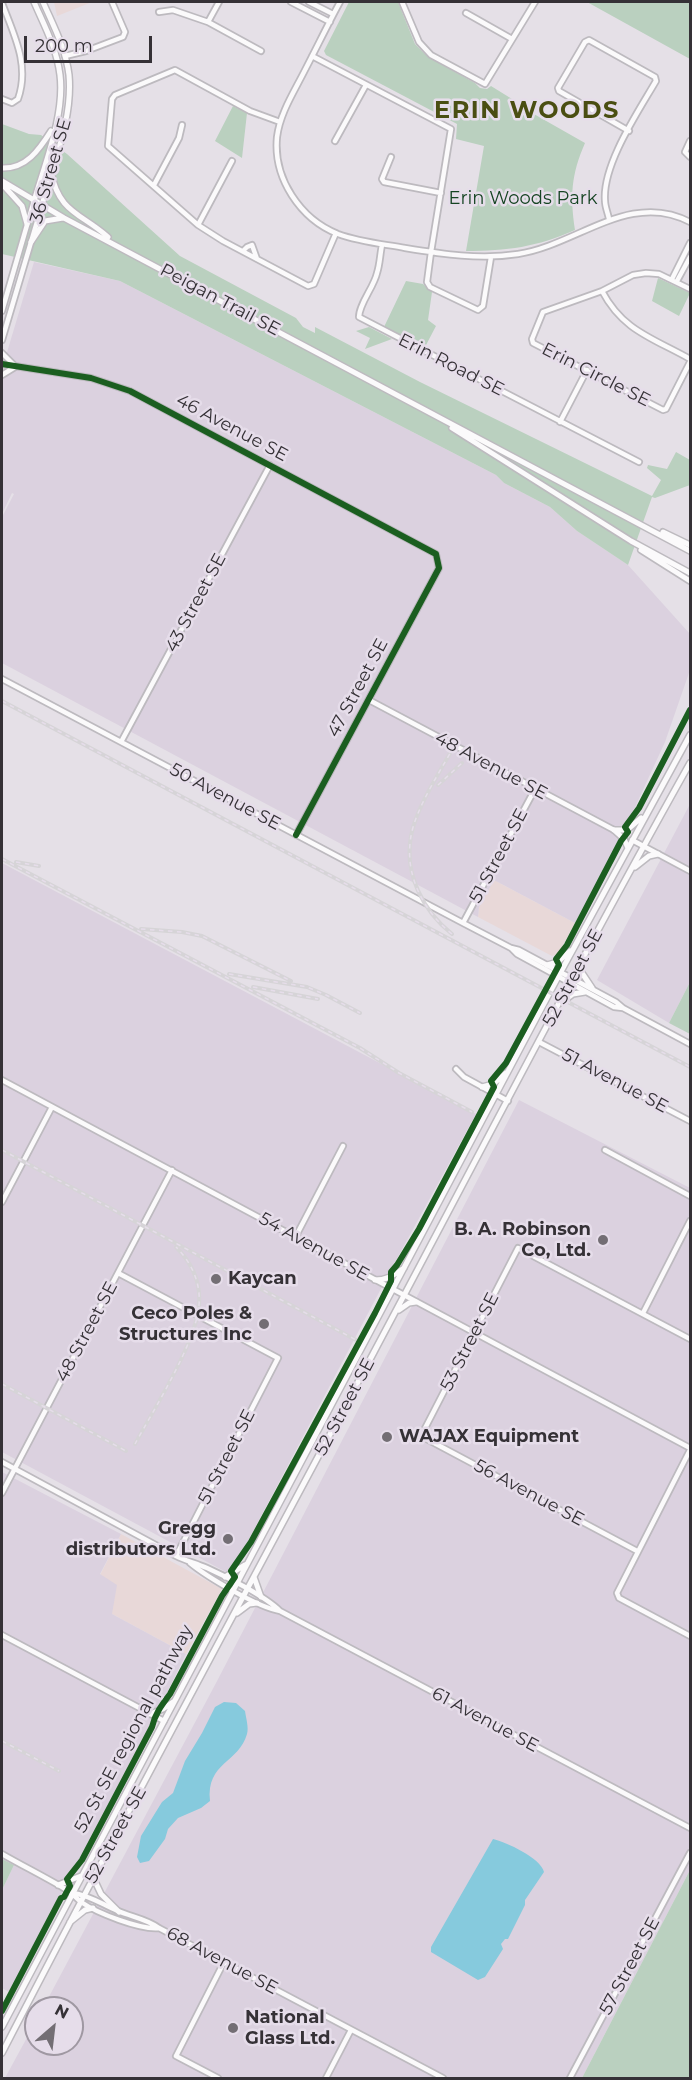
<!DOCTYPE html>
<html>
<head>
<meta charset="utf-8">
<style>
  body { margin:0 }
  #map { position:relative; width:692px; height:2080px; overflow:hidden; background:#e5e0e7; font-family:Montserrat,sans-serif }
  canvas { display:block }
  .frame { position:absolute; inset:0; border:3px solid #353136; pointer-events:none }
  .north { position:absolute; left:24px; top:1996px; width:60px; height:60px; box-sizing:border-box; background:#e6ddea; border:2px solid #9f98a2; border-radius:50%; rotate:28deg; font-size:16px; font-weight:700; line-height:24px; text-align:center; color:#353136 }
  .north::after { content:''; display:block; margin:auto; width:21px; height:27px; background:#736e74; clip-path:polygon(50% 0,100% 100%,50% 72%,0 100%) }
  .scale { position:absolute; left:24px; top:36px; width:128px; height:27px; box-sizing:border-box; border:3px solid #353136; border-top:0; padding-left:8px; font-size:18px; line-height:21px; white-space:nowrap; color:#353136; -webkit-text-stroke:4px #e6ddea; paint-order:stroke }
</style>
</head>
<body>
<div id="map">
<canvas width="692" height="2080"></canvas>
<div class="frame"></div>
<div class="north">N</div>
<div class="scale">200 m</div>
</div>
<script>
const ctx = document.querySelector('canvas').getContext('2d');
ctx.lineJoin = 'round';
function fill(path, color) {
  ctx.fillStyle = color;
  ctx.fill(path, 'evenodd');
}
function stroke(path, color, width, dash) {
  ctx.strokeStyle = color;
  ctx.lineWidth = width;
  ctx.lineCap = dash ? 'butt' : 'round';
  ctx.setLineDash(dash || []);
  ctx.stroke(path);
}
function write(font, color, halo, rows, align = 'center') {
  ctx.font = font + ' Montserrat,sans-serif';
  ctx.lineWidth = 5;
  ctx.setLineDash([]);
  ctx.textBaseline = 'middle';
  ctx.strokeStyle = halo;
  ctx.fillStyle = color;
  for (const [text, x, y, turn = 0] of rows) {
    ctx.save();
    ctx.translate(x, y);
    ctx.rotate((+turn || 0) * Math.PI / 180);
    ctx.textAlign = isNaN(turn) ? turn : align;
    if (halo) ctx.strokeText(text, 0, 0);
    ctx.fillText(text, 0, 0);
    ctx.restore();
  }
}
fill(new Path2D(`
  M54,2H92L57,16Z
  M494,880L575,923L558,954L552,956L478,917L479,907Z
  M121,1534L222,1589L186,1654L112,1614L100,1575Z`), '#e8d8d8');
fill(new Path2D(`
  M34,262L120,281L496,475L504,483L550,507L577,531L628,565L690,634V670L665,742L631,816L575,923L494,880L479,907L478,917L2,663V517L14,494L12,493L2,514V369Z
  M690,804V982L669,1023L597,980Z
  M2,863L476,1114L394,1264L239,1558L226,1572L2,1452Z
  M519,1100L690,1188V1870L582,2078H5L36,2021V2044H72V2008H43L216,1683Z
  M2,1472L121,1534L100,1574L117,1585L112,1614L186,1654L146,1735L9,1992L2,1988V1890L14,1865L2,1859Z`), '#dbd1df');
fill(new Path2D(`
  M349,2H398L415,44L428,57L475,83L480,88L487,89L491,86L512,99L511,101L585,143C571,175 570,196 575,230C537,247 507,251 466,251L484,146L456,139L457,124L326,55L324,51Z
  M587,2H690V59Z
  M233,106L247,113L242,158L215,141Z
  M2,124L29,134L41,135L67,154L180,256L296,318L303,327L315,333V327L420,382L652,496L661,480L647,468L648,465L667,469L676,452L690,460V485L655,498L652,497L628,565L577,531L550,507L504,483L496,475L120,281L2,254Z
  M658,278L690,293L679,316L652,301Z
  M406,281L423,284L432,292L428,320L436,326L425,347L384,327Z
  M369,327L392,339L365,349L370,338L356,331Z
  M690,982V1034L669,1023Z
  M2,1859L14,1865L2,1890Z
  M690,1870V2078H582Z`), '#bad0bf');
fill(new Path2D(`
  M224,1702L236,1703L245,1711C246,1718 249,1728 247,1734C239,1763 206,1762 210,1801L201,1808L178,1818L168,1829L165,1839L149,1861L140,1863L137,1857L141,1836L162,1802L173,1793L185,1761L202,1733L215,1707Z
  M493,1839C506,1842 541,1858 544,1872L525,1900V1905L508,1939H505L501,1944L503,1949L485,1977L478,1980L431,1952V1947Z`), '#86cadd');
const minor = new Path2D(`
  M291,2L330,22
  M309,2L333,14
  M340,2C328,24 317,47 305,70C294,92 280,113 277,137C273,178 300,219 338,234C360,242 383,244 405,248C442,254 480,260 518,254C577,245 630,190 690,222
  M402,2L419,42L431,55L485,84L535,2
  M2,3C14,35 30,65 18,99L12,103L2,99
  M159,12L173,10L208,22L261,51
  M466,13L512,39
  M208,22L219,2
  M65,56L86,51L123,37L125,32L112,2
  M312,56L451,129L431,252L427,282L430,287L478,310L483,306L491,257
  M280,122L250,111L175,70L115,95L112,99L108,146L198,225L223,241L308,286L314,284L336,233
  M335,141L366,85
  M690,141L685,152L690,157
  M391,157L382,179L384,182L441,193
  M154,185L179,138L182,125
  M609,219C608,213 605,207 605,201C602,165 638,112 656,81L655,77L589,40L585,42L558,88L559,91L629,131
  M198,225L232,161
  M382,245C380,254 380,264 377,273C374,287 359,304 359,317L639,462
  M243,251L247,247L252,245L257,259
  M672,279L690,243
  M677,281L690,257
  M690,289L659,274L646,273L633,275L602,291L543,312L532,339L533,343L663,410L666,409L690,362
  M602,291C623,331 653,338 690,359
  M2,311L34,201
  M2,340L42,205
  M2,353L14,365
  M2,364L91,378L130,391L436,554L439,568L296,835
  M2,375L15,367
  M560,422L587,370
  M2,679L463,923L511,948L519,950L616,1002L623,1008L690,1044
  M369,700L614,830
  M121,742L270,465
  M632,840L690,871
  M463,923L535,789
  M512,949L517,954L614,1007L623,1008
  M539,1042L690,1121
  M456,1069L464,1077L508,1101
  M2,1080L690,1448
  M605,1150L690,1196
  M2,1202L52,1107
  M296,1236L343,1146
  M118,1273L278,1358L176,1556
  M643,1313L690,1221
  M690,1450L617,1593L619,1598L690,1636
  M2,1462L176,1556C186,1561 196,1563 207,1568C227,1577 265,1596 280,1611L690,1828
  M2,1493L172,1170
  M637,1551L421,1436L518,1248L690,1339
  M190,1563C207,1577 259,1608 280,1611
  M2,1635L164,1721
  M2,1854C23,1866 45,1877 67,1890C72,1893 76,1898 81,1902C97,1913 140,1930 159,1928
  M73,1893C89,1895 103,1905 118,1911C132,1917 147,1919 159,1928L443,2078
  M218,2078L176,2056L224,1962
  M326,2078L351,2030
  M570,2078L690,1853`);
const major = new Path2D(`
  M34,2C44,25 57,49 60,75C65,114 45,163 34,201
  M2,168C26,169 39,150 51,131
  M51,172C59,213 81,213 108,237
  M2,181L64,218L690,551
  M3,185L22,206L27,224
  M42,205C53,163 73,119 69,75C66,49 53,25 43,2
  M31,242L45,221L63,218
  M452,428L631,541L690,573
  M663,532L690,545
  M641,550L690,581
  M614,830H627L641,818
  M614,830L624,839L628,848
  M635,867L649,856L658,854
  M580,964L582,973L592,988
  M547,965L558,962L570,951
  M562,1002L573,994L585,992
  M482,1087L493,1084L506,1073
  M375,1280C388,1280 394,1275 404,1268
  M399,1310L409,1303L416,1302
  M225,1577L245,1565
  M254,1577L261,1597
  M237,1613L249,1604L257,1603
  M150,1714L163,1709L173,1702
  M93,1877L101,1894L119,1912
  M58,1885L81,1876
  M70,1922L85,1910L93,1908
  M2,2027L558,977L690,735
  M2,2053C123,1818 250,1585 374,1352C479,1155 581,957 690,763`);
stroke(minor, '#bdbabf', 8);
stroke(major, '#bdbabf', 8);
stroke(minor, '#fbfafb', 4.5);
stroke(major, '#fbfafb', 5);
const rail = new Path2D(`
  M2,701L690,1067
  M438,785L462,763
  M2,859L360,1048L399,1073L472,1112
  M16,862L39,866
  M141,929L182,932L202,936L291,981
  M452,934C423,911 404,874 411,836C416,807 443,767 457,741
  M229,974L307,987L326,995L360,1013
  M253,987L318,999
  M2,1150L356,1340
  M2,1384L126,1451
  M135,1444C154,1409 196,1343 199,1305C201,1282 191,1262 176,1247
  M2,1741L59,1771`);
stroke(rail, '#d6d4d7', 4);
stroke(rail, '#e6ddea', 1.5, [4.5]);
stroke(new Path2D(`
  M2,364L91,378L130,391L436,554L439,568L296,835
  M2,2011L61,1898L64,1897L70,1886L67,1879L82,1860L152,1727C155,1714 161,1706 170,1694L222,1596L235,1577L231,1571L251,1542L375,1313L391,1281V1272L397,1265L419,1229L494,1087L491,1081L506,1063L559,965L556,959L567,945L621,841L628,832L625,827L639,808L690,710`), '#1b5e20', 6);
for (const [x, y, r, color] of [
  [603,1240,6,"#736e74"],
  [216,1279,6,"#736e74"],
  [264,1324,6,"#736e74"],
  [387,1437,6,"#736e74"],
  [228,1539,6,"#736e74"],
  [233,2028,6,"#736e74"]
]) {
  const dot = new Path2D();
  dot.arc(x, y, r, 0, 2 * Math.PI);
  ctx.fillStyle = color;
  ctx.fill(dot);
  stroke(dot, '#e6ddea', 2);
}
write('18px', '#353136', '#e6ddea', [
  ["36 Street SE",51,171,-74],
  ["Peigan Trail SE",220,300,28],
  ["Erin Road SE",451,365,27],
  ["Erin Circle SE",596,375,27],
  ["46 Avenue SE",232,428,28],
  ["43 Street SE",196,603,-62],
  ["47 Street SE",358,688,-62],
  ["48 Avenue SE",491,766,28],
  ["50 Avenue SE",225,797,28],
  ["51 Street SE",499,856,-62],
  ["52 Street SE",573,978,-62],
  ["51 Avenue SE",615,1081,28],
  ["54 Avenue SE",314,1247,29],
  ["48 Street SE",87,1332,-62],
  ["53 Street SE",470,1342,-63],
  ["52 Street SE",345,1407,-62],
  ["51 Street SE",227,1457,-63],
  ["56 Avenue SE",529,1493,28],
  ["61 Avenue SE",485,1720,28],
  ["52 St SE regional pathway",134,1729,-62],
  ["52 Street SE",116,1835,-61],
  ["68 Avenue SE",222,1961,28],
  ["57 Street SE",630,1966,-62]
]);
write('18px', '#154422', '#e6ddea', [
  ["Erin Woods Park",523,199]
]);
write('bold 18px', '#353136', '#e6ddea', [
  ["B. A. Robinson",591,1230],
  ["Co, Ltd.",591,1251],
  ["Kaycan",228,1279,"left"],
  ["Ceco Poles &",252,1314],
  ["Structures Inc",252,1335],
  ["WAJAX Equipment",399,1437,"left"],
  ["Gregg",216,1529],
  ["distributors Ltd.",216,1550],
  ["National",245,2018,"left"],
  ["Glass Ltd.",245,2039,"left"]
], 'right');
ctx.letterSpacing = '1.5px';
write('bold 24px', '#4a4e12', '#e6ddea', [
  ["ERIN WOODS",527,111]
]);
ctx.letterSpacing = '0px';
</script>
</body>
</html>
